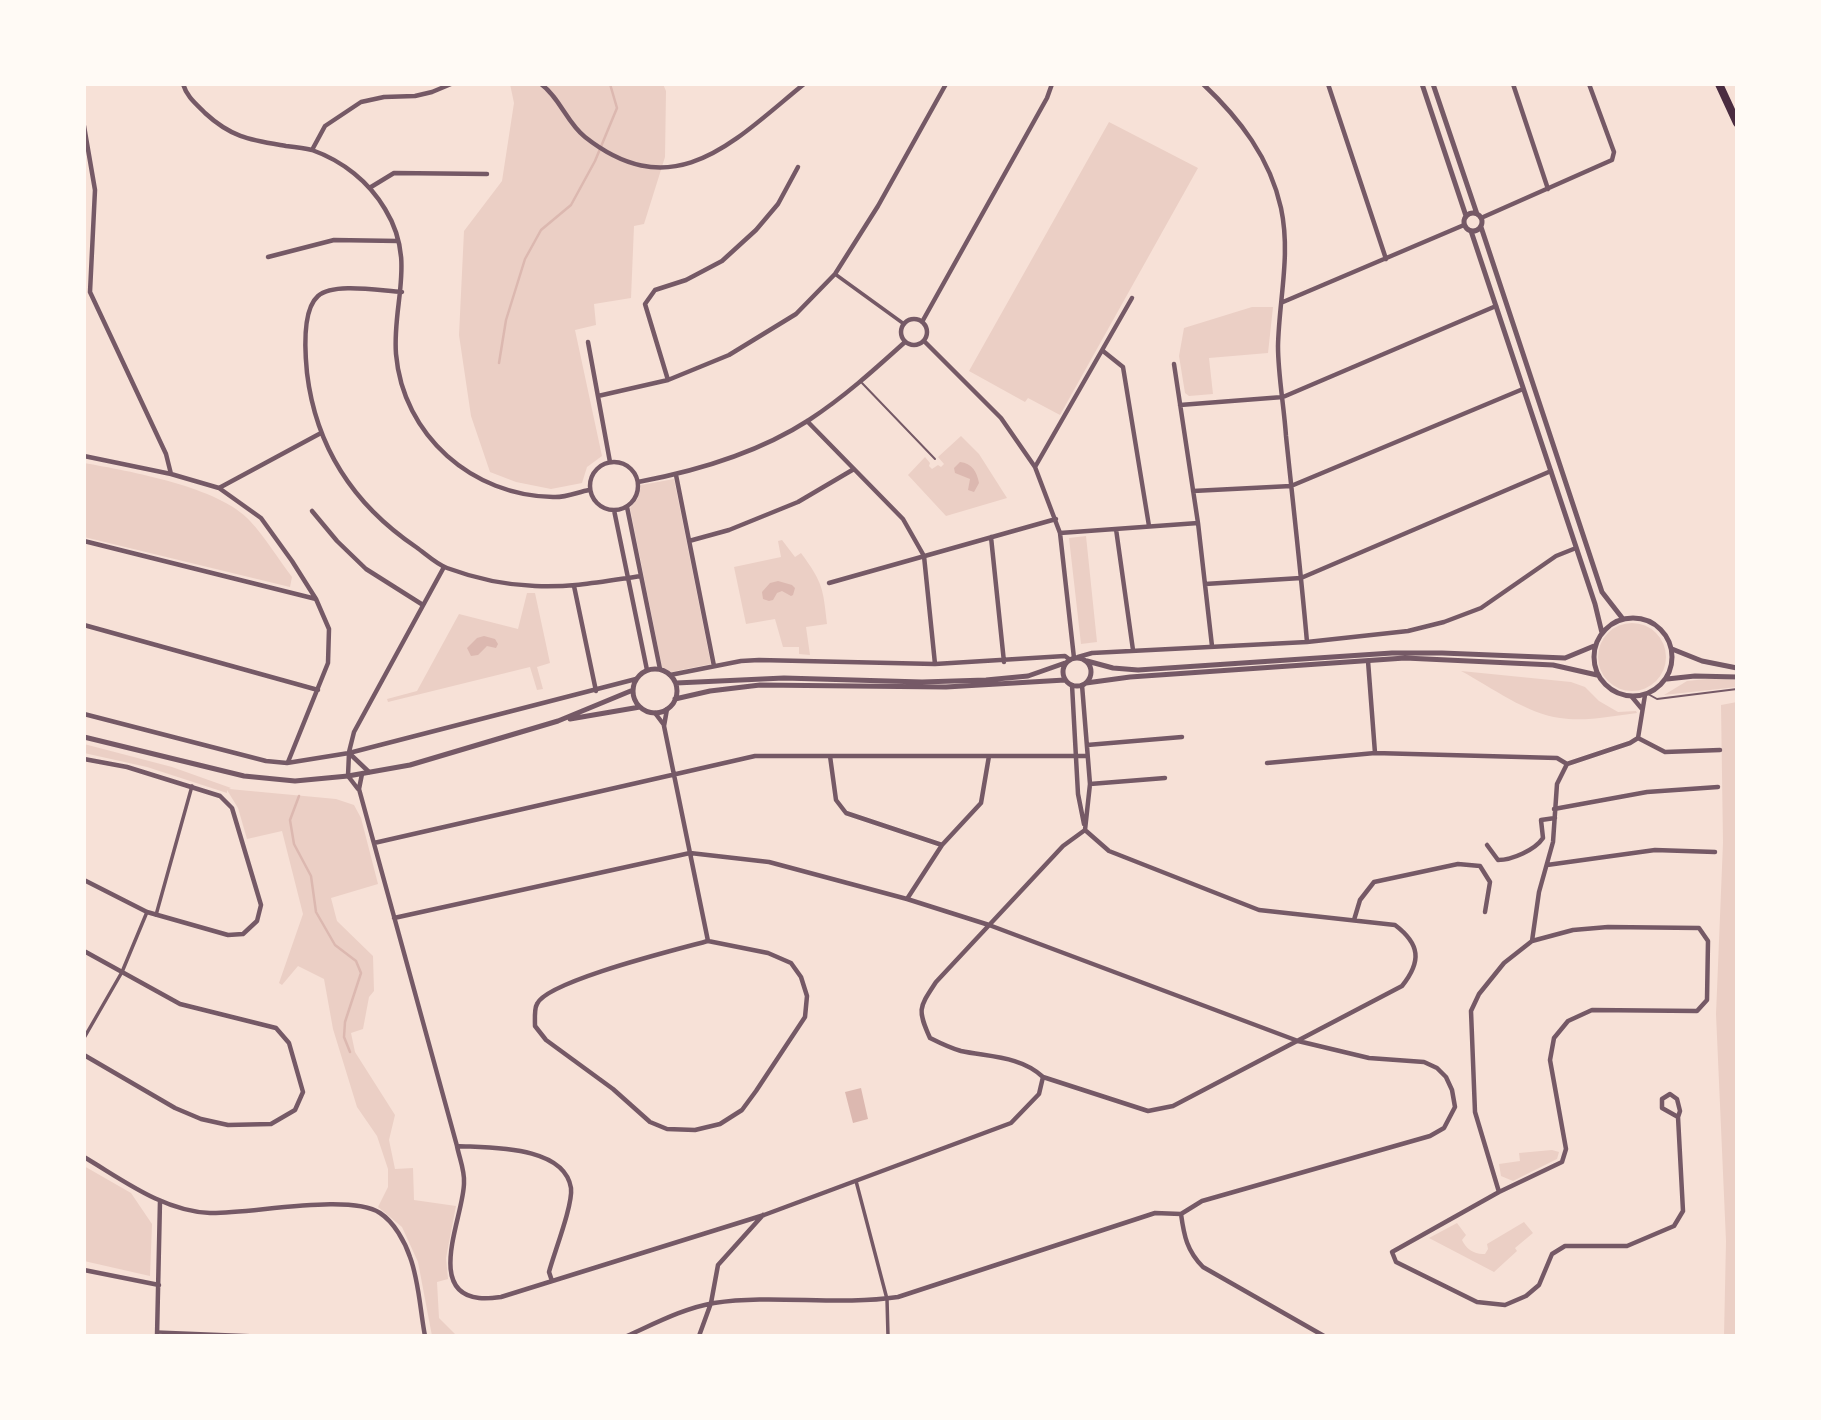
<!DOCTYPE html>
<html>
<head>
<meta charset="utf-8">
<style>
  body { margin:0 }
  #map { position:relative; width:1821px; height:1420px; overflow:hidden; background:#f7e1d7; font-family:"DM Sans",sans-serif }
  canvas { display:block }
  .frame { position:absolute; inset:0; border:86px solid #fffaf5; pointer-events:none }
</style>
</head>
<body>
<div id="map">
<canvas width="1821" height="1420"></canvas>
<div class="frame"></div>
</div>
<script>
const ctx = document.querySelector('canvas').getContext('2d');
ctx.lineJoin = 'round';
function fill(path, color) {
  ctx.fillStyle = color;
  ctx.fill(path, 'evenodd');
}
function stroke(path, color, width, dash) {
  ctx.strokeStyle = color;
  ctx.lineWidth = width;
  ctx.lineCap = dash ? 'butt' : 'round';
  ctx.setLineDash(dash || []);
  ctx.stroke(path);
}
fill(new Path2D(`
  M510,84H663L666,91L665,157L644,224L634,226L631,298L594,304L596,325L575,330L602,456L587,467L582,483L551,489L516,482L490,472L471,416L459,335L464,231L502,181L514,103Z
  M1109,122L1198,168L1060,415L1028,398L1025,402L969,371Z
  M1252,307H1273L1268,353L1209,358L1213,394L1189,396L1185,393L1179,356L1184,328Z
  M961,436L979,454L1007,498L946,516L908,475L925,457L930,463L929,466L932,469L938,465L941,467L944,464L938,457Z
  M84,463C129,471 220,487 250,521C266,538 278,559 292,577L290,587L84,537Z
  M674,479L711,664L671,672L662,667L630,508L638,498L641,485Z
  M1086,536L1097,642L1081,644L1069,538Z
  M782,540L795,557L801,553C823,583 823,588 827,624L806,627L810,655L799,654V647H783L775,619L746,624L734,567L781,557L778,541Z
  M527,593H535L550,663L537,667L543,689L537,690L530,667L388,702L387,699L417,691L459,614L518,629Z
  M1598 657a34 34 0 1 1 68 0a34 34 0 1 1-68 0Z
  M1461,671L1571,682L1585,687L1599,701L1618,712L1636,711L1637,713C1612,716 1584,722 1560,718C1527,714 1491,687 1461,671Z
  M1716,678L1737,680V687L1664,695L1687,681Z
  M1737,702V1336H1724L1726,1241L1716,1014L1723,843L1721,705Z
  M84,744L172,767L231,788L229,789L336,799L354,805L361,818L378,884L331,898L337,921L373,956L374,991L369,997L363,1029L351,1033L355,1052L395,1115L389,1140L395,1169L413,1168L414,1200L456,1206L446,1258L448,1279L437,1282L439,1318L457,1336H432L418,1262L402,1227L378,1207L388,1187V1169L377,1136L357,1107L333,1029L324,979L298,966L282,985L279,983L303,914L282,831L247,839L238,808L227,790V793L147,767L84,753Z
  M1552,1150L1559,1152L1557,1159L1513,1181L1501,1176L1499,1164L1520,1161L1519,1153Z
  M84,1166L131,1193L152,1224L150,1276L84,1261Z
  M1524,1222L1533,1233L1515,1248L1517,1251L1494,1272L1429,1238L1457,1223L1466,1235L1462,1240C1466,1249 1475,1255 1485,1254L1488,1249L1487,1244Z`), '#ebcfc5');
fill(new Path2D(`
  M960,462C972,463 977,472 979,483L974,492L968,490L970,479L955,473L954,468Z
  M778,581L792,585L795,588L793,595L791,596L782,591L777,593L773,600L769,601L763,599L762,592L770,583Z
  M484,636L495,639L498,644L496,648L487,646L478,655L471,656L467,648L477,638Z
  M861,1088L868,1119L853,1123L845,1092Z`), '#dcb8b0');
stroke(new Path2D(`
  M499,363L506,320L525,259L541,230L571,205L595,161L617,108L610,84
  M299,796L290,820L294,844L311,876L316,912L335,945L356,961L361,973L345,1022L344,1037L350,1052`), '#dcb8b0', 2.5);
stroke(new Path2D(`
  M862,383L935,459
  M1648,694L1657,699L1737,689`), '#755966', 2);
stroke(new Path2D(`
  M835,274L904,324
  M156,915L192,786
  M84,1038L122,972L147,912
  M856,1181L887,1299L888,1336
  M157,1332L256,1336`), '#755966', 3.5);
stroke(new Path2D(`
  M183,84C187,97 195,103 205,113C232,138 251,140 286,146C295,147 304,148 312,150C343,161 369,182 385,209C417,261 392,302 396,354C403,436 473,496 553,497C565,498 578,492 589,490
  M541,84C560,98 567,123 585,137C675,208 735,140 804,84
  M1203,84C1240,119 1270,158 1281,208C1291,255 1279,299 1278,346C1278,375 1284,406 1286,436C1293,504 1301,573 1307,642
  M1328,84L1386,259
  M1513,84L1548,189
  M84,126L95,190L90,292L166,454L171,474
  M312,150L325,126L361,102L384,97L415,96L432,92L451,84
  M371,187L394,173L487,174
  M1481,218L1612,160L1614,152L1589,84
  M268,257L334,240L398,241
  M402,292C381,291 334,282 318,296C302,310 305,353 307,373C316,448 354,505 416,547C426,554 436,564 447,568C474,578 506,585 535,586C571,588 606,581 641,576
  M1283,302L1464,225
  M901 332a13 13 0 1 1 26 0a13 13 0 1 1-26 0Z
  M922,322L1047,98L1052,84
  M924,341L1001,418L1035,467L1060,533L1074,658
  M588,342L610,462
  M1103,351L1123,367L1149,526
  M1174,364L1198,523L1212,646
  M668,380L645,304L655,290L686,280L722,261L756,230L778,204L798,167
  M598,396L668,380L729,355L796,314L835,274L878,206L946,84
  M1180,405L1283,397L1496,306
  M807,421L903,519L924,556L935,664
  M84,456L171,474L219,488L261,518L292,561L316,599L329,629L328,663L288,762
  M590 486a24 24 0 1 1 48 0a24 24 0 1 1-48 0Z
  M1035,467L1132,298
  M676,475L714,666
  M638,482C697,471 758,453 809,420C844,397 874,370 905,342
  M219,488L321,433
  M1193,491L1291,486L1523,389
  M627,507L660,669
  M614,510L647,670
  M312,511L337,541L366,569L423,605
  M1116,529L1133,650
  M1060,533L1198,523
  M991,537L1004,662
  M84,541L316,599
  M689,541L729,530L798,502L854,469
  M829,583L1056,519
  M1205,584L1301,578L1551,471
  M574,586L596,691
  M84,625L318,690
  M1078,657L1092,653L1307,642L1408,631L1444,622L1481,608L1556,556L1576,548
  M1368,661L1375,753
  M670,675L741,661L759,660L935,664L1065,656L1069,659
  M1072,685L1078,794L1084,824
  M1082,685L1090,784L1085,830
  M1632,697L1642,709
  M667,709L664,726L708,941
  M655,713L664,725
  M84,714L266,761L287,763L349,753L636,679
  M1638,738L1665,752L1720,750
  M1087,745L1182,737
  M349,752L354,732L444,567
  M830,756L836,800L846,813L942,845
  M84,759L127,767L220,796L232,808L261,905L257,921L243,934L228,935L147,912L84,880
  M1267,763L1375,753L1557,758L1567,764
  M362,774L359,789L457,1146C459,1157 465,1171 464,1183C464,1215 425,1292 479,1298C486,1299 494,1298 501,1297L764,1215L1011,1123L1039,1094L1043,1077
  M1090,784L1165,778
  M358,789L348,776L349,753L369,772
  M1554,809L1647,792L1718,787
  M1085,830L1109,851L1259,910L1395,925C1420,944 1422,961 1402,986L1173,1106L1148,1111L1043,1077C1021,1056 989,1057 961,1051C950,1048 940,1043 930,1038C917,1009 919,1008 936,982L1063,846Z
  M374,843L755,756H1087
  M1487,845L1498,860C1512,860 1535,850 1543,838L1541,820L1555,818
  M1547,865L1655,850L1715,852
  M907,899L942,845L981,803L989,756
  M394,918L690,853L769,862L907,899L989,925L1298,1041L1369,1058L1424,1062L1437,1068L1446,1077L1452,1090L1455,1107L1444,1128L1430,1136L1202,1201L1181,1214L1155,1213L898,1297C837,1306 774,1294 714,1303C684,1308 654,1324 627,1336
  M1354,920L1360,900L1374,882L1458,864L1480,866L1490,882L1485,912
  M708,941L768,953L791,963L801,977L807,996L805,1017L756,1091L742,1110L720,1124L695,1130L667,1129L650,1122L613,1089L546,1040L535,1026C535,1020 534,1009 537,1004C547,981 679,949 708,941Z
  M1532,941L1573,930L1608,927L1699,928L1708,941L1707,1000L1697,1011L1592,1010L1568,1021L1554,1038L1550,1060L1566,1149L1562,1162L1499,1192L1392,1252L1396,1262L1477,1302L1505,1305L1526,1296L1539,1285L1552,1254L1565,1246H1627L1674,1226L1683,1211L1678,1117
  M84,951L180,1004L276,1028L289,1043L303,1092L295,1110L271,1124L228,1125L201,1119L175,1108L84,1055
  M1670,1094L1677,1099L1680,1111L1678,1117L1662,1108V1099Z
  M457,1146C489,1148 564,1145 571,1188C573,1205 554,1253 549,1272L552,1281
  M84,1157C123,1180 163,1211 210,1213C251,1214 349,1193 380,1213C394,1222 405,1242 410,1257C419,1281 420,1310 425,1336
  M1499,1192L1475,1112L1471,1011L1479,994L1504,963L1532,941L1539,892L1553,842L1557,784L1567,764L1630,743L1638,738L1645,695
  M1181,1214C1184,1236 1187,1251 1203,1267L1324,1336
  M84,1270L159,1285
  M157,1336L160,1201
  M699,1336L711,1303L718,1265L763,1215`), '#755966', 4.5);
stroke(new Path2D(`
  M1422,84L1466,216
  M1433,84L1477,214
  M1464 222a9 9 0 1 1 18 0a9 9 0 1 1-18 0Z
  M1481,227L1602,592L1623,619
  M1471,231L1595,604L1602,633
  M1594 657a39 39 0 1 1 78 0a39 39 0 1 1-78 0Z
  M1672,649L1702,661L1737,668
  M1063 672a14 14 0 1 1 28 0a14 14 0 1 1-28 0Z
  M1087,661L1113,668L1138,670L1392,653H1442L1565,658L1594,646
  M633 691a22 22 0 1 1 44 0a22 22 0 1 1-44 0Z
  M1667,679L1695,676L1737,677
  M676,683L784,678L922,682L986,680L1028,676L1065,663
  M1086,683L1130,677L1405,658L1553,665L1597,675
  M675,699L710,691L760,685L946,687L1065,680
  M570,719L640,707
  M84,737L244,776L295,781L348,776L410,765L558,721L633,690`), '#755966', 5);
stroke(new Path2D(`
  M1719,84L1737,123`), '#4a2c40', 8);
</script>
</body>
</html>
